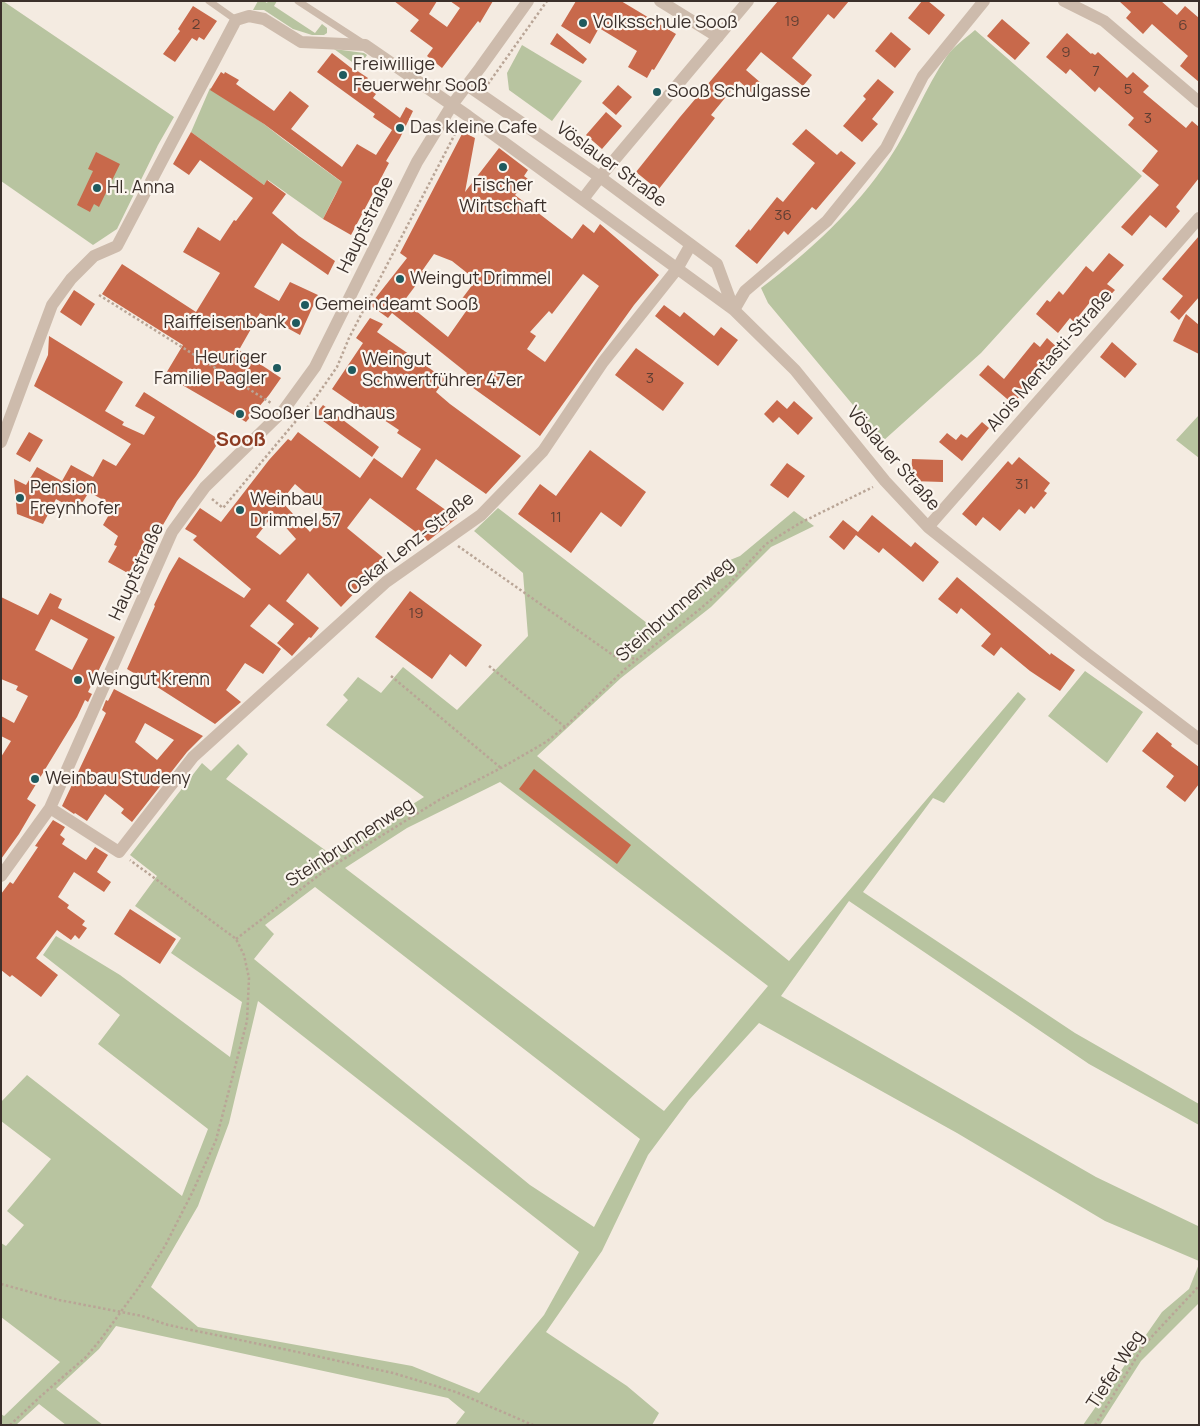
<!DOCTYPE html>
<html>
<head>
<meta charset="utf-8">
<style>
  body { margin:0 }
  #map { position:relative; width:1200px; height:1426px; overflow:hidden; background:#f4ebe1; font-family:Manrope,sans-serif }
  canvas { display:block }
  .frame { position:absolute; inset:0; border:2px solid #3b302b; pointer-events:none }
</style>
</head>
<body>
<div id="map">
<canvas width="1200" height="1426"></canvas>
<div class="frame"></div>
</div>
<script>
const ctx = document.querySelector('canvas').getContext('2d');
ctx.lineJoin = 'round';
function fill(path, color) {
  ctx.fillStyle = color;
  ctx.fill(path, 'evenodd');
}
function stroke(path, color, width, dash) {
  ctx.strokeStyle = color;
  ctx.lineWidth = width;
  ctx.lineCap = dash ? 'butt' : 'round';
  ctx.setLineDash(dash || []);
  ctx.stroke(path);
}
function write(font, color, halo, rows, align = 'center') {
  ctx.font = font + ' Manrope,sans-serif';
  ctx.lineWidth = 4.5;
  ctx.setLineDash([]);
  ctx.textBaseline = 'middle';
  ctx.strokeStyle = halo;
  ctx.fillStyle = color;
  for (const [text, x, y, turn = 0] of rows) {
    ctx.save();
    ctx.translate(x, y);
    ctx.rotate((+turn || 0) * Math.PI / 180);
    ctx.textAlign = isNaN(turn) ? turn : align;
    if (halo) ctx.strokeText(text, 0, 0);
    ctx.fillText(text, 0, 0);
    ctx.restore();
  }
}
fill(new Path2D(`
  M1,1H3L174,117L158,145L117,229L93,245L1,181Z
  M258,1H264L267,3L268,1H277L274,6L315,33L322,24L327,28V33L324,35H312L293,29L264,10H253Z
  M975,30L1142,176L981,353L883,441L768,303L761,288C809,252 856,209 889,159C911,126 925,88 947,56C954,46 966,38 975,30Z
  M522,45L582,81L552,121L509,90L507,73Z
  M334,49L364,53L367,55L359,67Z
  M210,88L264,124L283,139L343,183L336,193L323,219L268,180L264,185L191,132Z
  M1199,415V458L1176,440Z
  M498,508L656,630L702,595L696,590L725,562L740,556L794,511L814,526L771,547L711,607L621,678L537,756L789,961L1018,692L1026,699L944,803L933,798L863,892L1075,1033L1199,1104V1125L1089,1064L849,901L781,996L1096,1177L1198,1226L1199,1224V1261L1105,1221L957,1133L759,1023L689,1100L648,1155L602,1251L546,1332L627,1386L659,1413L652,1425H455L465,1412L448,1398L116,1326L99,1349L56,1389L103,1425H66L39,1404L16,1425H1V1414L4,1416L60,1362L1,1317V1243L6,1246L24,1225L7,1211L51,1159L1,1121V1102L27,1075L182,1196L208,1129L98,1044L120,1015L43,955L56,936L120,975L230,1057L242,1002L171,953L181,938L135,906L157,876L130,855L202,763L211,771L238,744L248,754L226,779L332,855L424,797L326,725L348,700L343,695L358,677L381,693L403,667L457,710L528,636L523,573L474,531ZM500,782L768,986L664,1111L345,868L407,828ZM315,887L640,1139L594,1227L530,1185L254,959L274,934L265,925ZM258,1001L579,1252L544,1315L479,1393L412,1366L198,1327L151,1287L198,1206L229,1123Z
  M1085,671L1143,712L1107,763L1048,716Z
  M1199,1264V1303L1141,1361L1100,1425H1083L1162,1312L1189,1289Z`), '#b8c4a0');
fill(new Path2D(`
  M394,1H437L429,14L447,27L460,8L450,1H493L480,23L478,21L442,68L427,56L433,48L410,31L419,20Z
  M576,1H621L676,34L654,70L652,69L647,78L628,67L637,51L599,28L590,44L561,26Z
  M778,1H849L834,19L828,14L792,58L812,75L803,86L761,52L746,70L761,83L752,93L739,81L711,115L715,118L658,190L636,172L680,117Z
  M922,1H928L945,15L929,35L908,18Z
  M1119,1H1161L1177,15L1185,6L1199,18V82L1180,66L1188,56L1152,24L1143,34L1126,18L1131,12Z
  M193,6L217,21L204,40L199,37L197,41L192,38L175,62L163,54L180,31L178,29Z
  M1002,19L1030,43L1015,60L987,36Z
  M891,32L911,49L895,68L875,51Z
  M557,33L587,59L583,64L550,44Z
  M1067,33L1091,54L1092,53L1095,55L1098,52L1127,78L1133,72L1149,86L1143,92L1186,128L1192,121L1199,127V178L1176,207L1180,211L1166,228L1150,215L1132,236L1121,227L1159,185L1142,171L1158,151L1128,125L1134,118L1099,87L1095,92L1070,69L1066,74L1046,57Z
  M332,53L355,71L356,70L368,78L363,85L376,94L373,98L400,118L406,107L413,111L400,138L386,161L389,163L351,235L323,219L342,182L264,124L210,90L221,72L224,74L225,72L239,80L236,84L274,111L290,91L309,106L291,129L342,167L357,144L376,155L392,130L373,117L375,114L317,72Z
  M878,79L894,92L872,119L878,124L862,142L843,126L866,99L863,96Z
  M618,85L632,97L616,115L602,103Z
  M606,112L622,126L602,149L586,135Z
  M806,129L837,155L841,151L856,163L816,210L812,207L788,235L784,231L757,264L735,246L749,229L750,231L777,197L783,202L815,163L792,144Z
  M191,132L264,185L267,180L286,194L272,213L299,236L335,261L328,275L282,243L254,287L279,301L290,282L318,295L300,335L260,313L239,350L281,378L269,395L246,422L165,375L183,345L102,294L122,264L196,312L220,273L183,252L198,227L220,241L234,220L236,221L253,198L200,160L189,175L173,164Z
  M463,132L475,138L465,192L499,148L528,170L524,176L528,179L515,195L572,239L583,224L594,233L600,224L659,275L634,305L540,436L462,380L467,373L392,313L388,318L370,305L407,258L400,253ZM434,254L452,261L476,280L461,300L469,307L448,337L404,301L425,273L422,271ZM583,274L599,286L545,362L527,349L536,336L530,332L549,311L552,314Z
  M96,152L120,164L99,207L94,204L90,212L77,205L93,171L88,169Z
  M1199,236V297L1179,320L1170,312L1183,296L1162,279Z
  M1109,253L1124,265L1107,284L1115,290L1103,303L1095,296L1074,322L1070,318L1058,333L1036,314L1047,300L1050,302L1059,291L1063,295L1086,266L1093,272Z
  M74,290L95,304L81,326L60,312Z
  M664,305L680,317L684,312L714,336L721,327L738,340L718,366L655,316Z
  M1186,314L1199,325V354L1173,341Z
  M370,318L383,324L377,332L445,379L436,392L450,404L521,456L486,494L436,459L416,489L457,518L428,541L370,498L347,528L386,560L341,607L308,573L286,601L319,628L311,638L309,637L292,656L277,643L294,624L269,604L250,626L281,649L263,674L245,663L226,690L241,702L215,724L151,683L127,669L155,606L154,605L169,574L179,557L244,598L251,589L193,540L197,536L185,529L200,508L221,522L269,460L288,439L291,441L298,432L360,478L374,458L402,478L421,449L397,433L399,430L363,406L361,409L332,389L363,343L356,338ZM295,484L327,512L310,532L281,501ZM274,514L296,539L280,555L256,537Z
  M49,336L123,382L105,411L124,422L122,425L144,435L155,417L135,406L144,392L220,440L196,476L177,501L133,576L108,562L117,546L114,545L118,536L103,525L114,506L89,492L77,511L56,499L43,524L17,514L14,479L26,485L37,467L62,481L71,465L93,477L103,459L116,466L131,444L34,386L48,355Z
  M1047,338L1060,350L1013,404L979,375L988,365L1004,379L1034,342L1040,347Z
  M1112,342L1137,364L1125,378L1100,357Z
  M636,348L684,383L663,411L615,375Z
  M777,400L787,409L794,401L813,418L798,435L779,417L773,423L764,414Z
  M323,405L379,447L372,457L315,415Z
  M982,422L989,428L962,461L939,442L947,433L956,440L961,434L967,438Z
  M29,432L43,440L30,462L16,454Z
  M590,450L646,492L621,527L601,512L571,553L518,514L540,484L556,496Z
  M1019,457L1050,483L1044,491L1047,493L1034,509L1031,506L1025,514L1019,509L1000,531L983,517L976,526L962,514L1008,461L1012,465Z
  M912,459L943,460V482L911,481Z
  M787,463L805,476L788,498L770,485Z
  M872,515L911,547L915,542L939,562L923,582L883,548L879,553L856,535L844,550L829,537L843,520L858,532Z
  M957,577L1050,655L1051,653L1075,670L1060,691L1030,671L1001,647L994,656L981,646L991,634L961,608L957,614L938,599Z
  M410,591L482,645L466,667L450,654L432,679L375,637Z
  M50,593L62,599L58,608L115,637L88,692L92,694L88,702L85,700L77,717L27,799L36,805L19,834L1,859V757L11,741L1,736V716L14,723L28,696L16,690L18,686L1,679V597L38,615ZM51,619L88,639L72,670L35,650Z
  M114,689L203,736L187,752L132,822L121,813L124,809L105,794L87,821L75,813L74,814L62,806L106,713L102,710L106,700L108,701ZM145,723L174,740L157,760L135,742Z
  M1157,732L1172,744L1171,746L1199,767V784L1185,802L1166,787L1174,776L1142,751Z
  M534,769L631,845L617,864L519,789Z
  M53,820L65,827L60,835L65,839L62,844L86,860L95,847L108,855L97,872L111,882L104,892L74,872L58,897L69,905L67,908L85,921L82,925L87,928L79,939L75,935L71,940L57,930L36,958L58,975L41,997L12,975L10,977L1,970V894L10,882L13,884L38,847L35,846Z
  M130,909L176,939L160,964L114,934Z`), '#c8694b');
stroke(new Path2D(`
  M488,84L547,1
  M99,295L271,403
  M212,499L223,508L316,397L337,367L349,338L455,134L461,126
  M458,546L620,660L637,658
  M489,666L565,727
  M391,676L501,768
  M236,939L323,872L439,800L501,768L546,742L565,727L625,669L700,609L729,584L766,544L800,523L873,487
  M1,1284L59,1300L142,1316L168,1325L307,1354L393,1373L456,1392L533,1425
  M10,1425L41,1396L86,1357L101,1339L139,1287L165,1246L193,1191L216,1140L247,1021L249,978L244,955L236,939L130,860
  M1095,1425L1144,1345L1199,1286`), '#b9a596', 2.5, [2.5, 2.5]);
stroke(new Path2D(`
  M209,1L236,20
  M298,1L361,42`), '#cdbbac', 7);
stroke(new Path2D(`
  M660,1L718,37
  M1064,1L1104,21L1199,102
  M467,85L600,177L717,264L734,310
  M583,199L600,177L748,1
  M734,310L745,291L827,221L886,148L923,76L984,1
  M1,442L52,305L71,279L94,256L117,246L236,20L249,16L264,19L301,42L365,45L468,116L734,310L795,370L885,481L928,527L1086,653L1199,739
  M928,527L1199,218
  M50,808L119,852L193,757L386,582L481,515L543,451L603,362L677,269L690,246
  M1,876L50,808L172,532L205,487L283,411L315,367L417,162L452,105L480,68L528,1`), '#cdbbac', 12);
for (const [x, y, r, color] of [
  [583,23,5,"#1f5a5e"],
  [343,75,5,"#1f5a5e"],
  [657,92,5,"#1f5a5e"],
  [400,128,5,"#1f5a5e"],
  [503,167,5,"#1f5a5e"],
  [97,188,5,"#1f5a5e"],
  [400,279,5,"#1f5a5e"],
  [305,305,5,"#1f5a5e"],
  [296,323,5,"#1f5a5e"],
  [277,368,5,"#1f5a5e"],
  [352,370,5,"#1f5a5e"],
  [240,414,5,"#1f5a5e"],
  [20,498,5,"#1f5a5e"],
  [240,510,5,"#1f5a5e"],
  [78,680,5,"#1f5a5e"],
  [35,779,5,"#1f5a5e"]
]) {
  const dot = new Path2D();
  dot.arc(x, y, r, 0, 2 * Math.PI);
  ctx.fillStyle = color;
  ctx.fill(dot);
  stroke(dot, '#fbf5ee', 2);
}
write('15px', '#5e3e33', null, [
  ["19",792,22],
  ["2",196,25],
  ["6",1183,26],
  ["9",1066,53],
  ["7",1096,72],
  ["5",1128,90],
  ["3",1148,119],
  ["36",783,216],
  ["3",650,379],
  ["31",1022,485],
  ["11",556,518],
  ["19",416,614]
]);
write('18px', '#3b302b', '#fbf5ee', [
  ["Volksschule Sooß",593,23],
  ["Freiwillige",353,65],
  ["Feuerwehr Sooß",353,86],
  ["Sooß Schulgasse",667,92],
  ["Das kleine Cafe",410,128],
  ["Fischer",503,186,"center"],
  ["Wirtschaft",503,207,"center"],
  ["Hl. Anna",107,188],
  ["Weingut Drimmel",410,279],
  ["Gemeindeamt Sooß",315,305],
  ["Raiffeisenbank",286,323,"right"],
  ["Heuriger",267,358,"right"],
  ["Familie Pagler",267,379,"right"],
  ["Weingut",362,360],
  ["Schwertführer 47er",362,381],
  ["Sooßer Landhaus",250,414],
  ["Pension",30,488],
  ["Freynhofer",30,509],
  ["Weinbau",250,500],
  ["Drimmel 57",250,521],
  ["Weingut Krenn",88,680],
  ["Weinbau Studeny",45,779]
], 'left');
write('18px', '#3b302b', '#fbf5ee', [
  ["Vöslauer Straße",611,165,36],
  ["Hauptstraße",366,225,-64],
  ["Alois Mentasti-Straße",1050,361,-49],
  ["Vöslauer Straße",893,459,49],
  ["Oskar Lenz-Straße",411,544,-38],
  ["Hauptstraße",137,572,-65],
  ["Steinbrunnenweg",675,610,-41],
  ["Steinbrunnenweg",350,843,-33],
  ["Tiefer Weg",1116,1370,-57]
]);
write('bold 20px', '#8c3b22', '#fbf5ee', [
  ["Sooß",241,440]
]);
</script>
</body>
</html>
